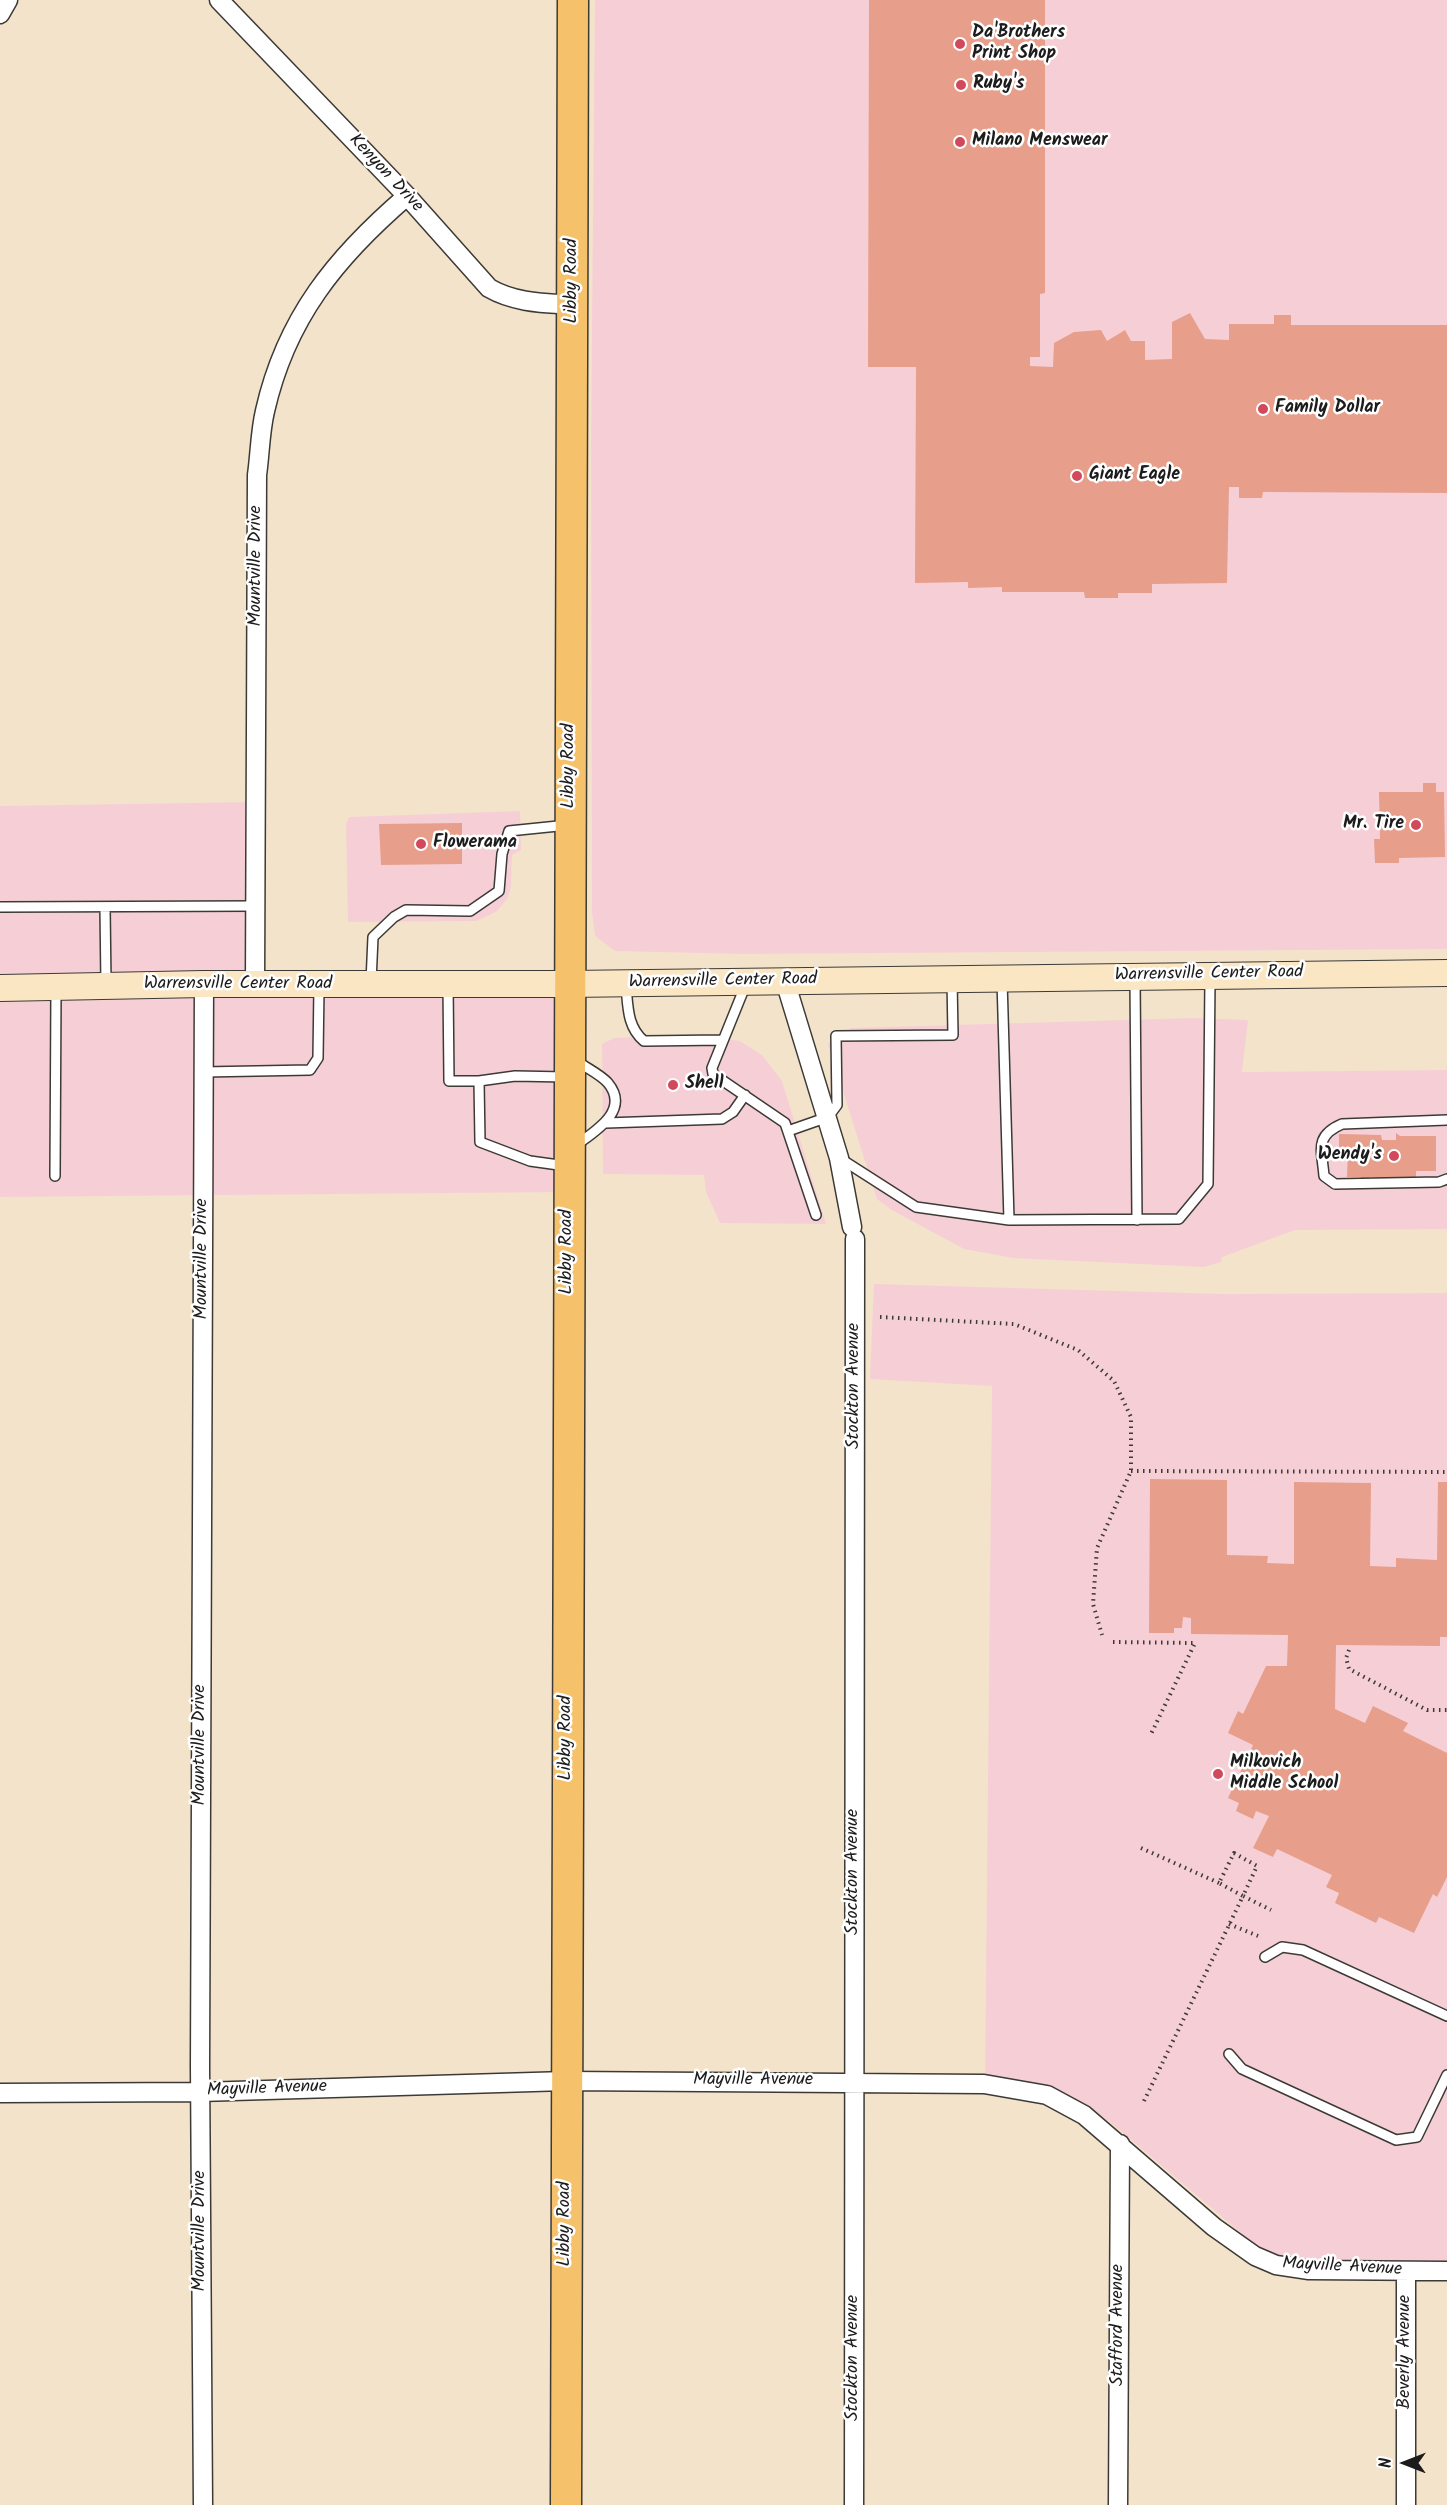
<!DOCTYPE html>
<html>
<head>
<meta charset="utf-8">
<style>
  body { margin:0 }
  #map { position:relative; width:1447px; height:2505px; overflow:hidden; background:#f4e3cb; font-family:Kalam,sans-serif }
  canvas { display:block }
  .north { position:absolute; left:1375px; top:2433px; width:60px; height:60px; -webkit-text-stroke:4px #fff; paint-order:stroke; rotate:270deg; font-size:16px; font-weight:700; line-height:24px; text-align:center; color:#1c1c1c }
  .north::after { content:''; display:block; margin:auto; width:21px; height:27px; background:#1c1c1c; clip-path:polygon(50% 0,100% 100%,50% 72%,0 100%) }
</style>
</head>
<body>
<div id="map">
<canvas width="1447" height="2505"></canvas>
<div class="north">N</div>
</div>
<script>
const ctx = document.querySelector('canvas').getContext('2d');
ctx.lineJoin = 'round';
function fill(path, color) {
  ctx.fillStyle = color;
  ctx.fill(path, 'evenodd');
}
function stroke(path, color, width, dash) {
  ctx.strokeStyle = color;
  ctx.lineWidth = width;
  ctx.lineCap = dash ? 'butt' : 'round';
  ctx.setLineDash(dash || []);
  ctx.stroke(path);
}
function write(font, color, halo, rows, align = 'center') {
  ctx.font = font + ' Kalam,sans-serif';
  ctx.lineWidth = 5;
  ctx.setLineDash([]);
  ctx.textBaseline = 'middle';
  ctx.strokeStyle = halo;
  ctx.fillStyle = color;
  for (const [text, x, y, turn = 0] of rows) {
    ctx.save();
    ctx.translate(x, y);
    ctx.rotate((+turn || 0) * Math.PI / 180);
    ctx.textAlign = isNaN(turn) ? turn : align;
    if (halo) ctx.strokeText(text, 0, 0);
    ctx.fillText(text, 0, 0);
    ctx.restore();
  }
}
fill(new Path2D(`
  M595,0H1447V949L744,954L615,951L595,936L592,912L591,437Z
  M256,802L255,984H568V1192L0,1197V806Z
  M520,811L521,850L512,855L511,886L508,898L496,912L476,921L348,922L346,824L349,817Z
  M1193,1018L1248,1020L1242,1072L1447,1070V1229L1295,1230L1222,1257L1221,1262L1204,1267L1013,1258L964,1249L890,1209L877,1199L828,1044L851,1028Z
  M699,1035L740,1041L762,1055L782,1081L826,1224L720,1223L706,1192L704,1175L603,1174L602,1044L614,1038Z
  M874,1284L1223,1294L1447,1293V2263H1312L1285,2259L1254,2244L1110,2122L1068,2099L985,2075L992,1386L870,1379Z`), '#f6cfd6');
fill(new Path2D(`
  M869,0H1045V293L1040,294V357H1030V366L1053,367L1054,343L1074,332L1101,330L1107,341L1125,330L1131,341H1145V360L1172,359V322L1190,313L1205,339L1229,340V324H1274V315H1291V325H1447V493L1263,492L1262,498H1239V487H1229L1227,583L1152,584V593H1118V598H1085L1084,592H1002V587L968,588V582L915,583L916,367H868Z
  M1423,783H1436V792H1444L1445,857L1399,858V863H1375L1374,839H1380L1379,792H1423Z
  M462,823V864L381,865L379,824Z
  M1396,1133L1400,1136H1436V1171H1416V1177H1399V1180L1369,1177V1180L1361,1181V1177H1347L1348,1149H1339V1134L1381,1135L1382,1140H1396Z
  M1150,1479L1227,1480V1555L1268,1556L1267,1563L1294,1564V1482L1371,1483L1370,1566L1396,1567V1558L1437,1560L1438,1482H1447V1637H1440V1646L1336,1645L1335,1709L1365,1723L1373,1706L1408,1723L1403,1731L1447,1753V1877L1437,1897L1433,1894L1414,1933L1379,1917L1376,1923L1335,1903L1339,1893L1326,1887L1332,1875L1277,1849L1273,1857L1253,1848L1269,1816L1256,1811L1253,1819L1236,1811L1239,1803L1228,1798L1253,1745L1228,1733L1238,1711L1243,1714L1266,1666H1287L1288,1635L1191,1634V1618L1183,1617L1182,1628H1174V1633H1149Z`), '#e79e8a');
const service = new Path2D(`
  M0,907L255,906
  M105,907L106,984
  M1135,979L1137,1220
  M1002,980L1009,1220
  M371,982L373,937L394,917L406,910L470,911L499,891L502,854L509,831L568,825
  M746,984L712,1068L713,1074L785,1123L816,1215
  M448,985L449,1081H479
  M626,986C628,1006 627,1027 644,1041L723,1040
  M203,1072L310,1070L318,1058L319,987
  M1447,1120L1342,1124C1314,1136 1322,1150 1324,1176L1335,1184L1439,1182L1447,1179
  M606,1123L722,1119L733,1112L745,1095
  M788,1131L828,1117L837,1105L836,1036L953,1035L952,980
  M575,1146C594,1132 631,1111 608,1083C600,1074 586,1068 577,1061
  M841,1159L916,1207L1009,1220L1179,1219L1208,1184L1210,979
  M566,1166L530,1161L480,1142L479,1081L515,1076L566,1077
  M55,1176L56,989
  M1265,1957L1282,1947L1303,1950L1447,2016
  M1229,2054L1242,2069L1396,2140L1417,2137L1447,2075`);
const minor = new Path2D(`
  M219,0L407,196L489,288C515,303 544,303 573,305
  M0,14L8,0
  M785,981L839,1158L852,1227
  M255,984L257,475C260,454 260,432 265,411C286,318 336,257 407,196
  M0,2093L200,2092L566,2081L984,2084L1047,2095L1084,2115L1214,2227L1255,2256L1276,2265L1309,2270L1447,2271
  M1406,2271V2505
  M203,2505L200,2066L204,984
  M854,2505L855,1239
  M1118,2505L1120,2144`);
const secondary = new Path2D(`
  M0,988L204,984H568L1447,973`);
const primary = new Path2D(`
  M566,2505L573,0`);
stroke(service, '#3c3a36', 12);
stroke(minor, '#3c3a36', 21);
stroke(secondary, '#3c3a36', 28);
stroke(primary, '#3c3a36', 33);
stroke(new Path2D(`
  M880,1317L1014,1324L1078,1350L1114,1381L1131,1417V1471L1097,1548L1093,1604L1102,1635
  M1131,1471L1447,1472
  M1113,1642L1195,1643L1151,1734
  M1349,1650L1346,1658L1349,1669L1427,1710H1447
  M1141,1848L1219,1883
  M1234,1853L1257,1866L1243,1896L1219,1883Z
  M1229,1924L1258,1936
  M1144,2101L1243,1896L1271,1910`), '#3c3a36', 4, [1.5, 4.5]);
stroke(service, '#fff', 9);
stroke(minor, '#fff', 18);
stroke(secondary, '#fbe6c4', 26);
stroke(primary, '#f5c16b', 30);
for (const [x, y, r, color] of [
  [960,44,6,"#d1495b"],
  [961,85,6,"#d1495b"],
  [960,142,6,"#d1495b"],
  [1263,409,6,"#d1495b"],
  [1077,476,6,"#d1495b"],
  [1416,825,6,"#d1495b"],
  [421,844,6,"#d1495b"],
  [673,1085,6,"#d1495b"],
  [1394,1156,6,"#d1495b"],
  [1218,1774,6,"#d1495b"]
]) {
  const dot = new Path2D();
  dot.arc(x, y, r, 0, 2 * Math.PI);
  ctx.fillStyle = color;
  ctx.fill(dot);
  stroke(dot, '#fff', 2);
}
write('bold 18px', '#1c1c1c', '#fff', [
  ["Da'Brothers",972,34],
  ["Print Shop",972,55],
  ["Ruby's",973,85],
  ["Milano Menswear",972,142],
  ["Family Dollar",1275,409],
  ["Giant Eagle",1089,476],
  ["Mr. Tire",1404,825,"right"],
  ["Flowerama",433,844],
  ["Shell",685,1085],
  ["Wendy's",1382,1156,"right"],
  ["Milkovich",1230,1764],
  ["Middle School",1230,1785]
], 'left');
write('18px', '#1c1c1c', '#fff', [
  ["Kenyon Drive",385,174,47],
  ["Libby Road",573,281,-90],
  ["Mountville Drive",257,566,-90],
  ["Libby Road",570,766,-90],
  ["Warrensville Center Road",1209,975,-1],
  ["Warrensville Center Road",723,982,-1],
  ["Warrensville Center Road",238,985],
  ["Libby Road",568,1252,-90],
  ["Mountville Drive",203,1259,-90],
  ["Stockton Avenue",855,1386,-90],
  ["Libby Road",567,1738,-90],
  ["Mountville Drive",201,1745,-90],
  ["Stockton Avenue",854,1872,-90],
  ["Mayville Avenue",753,2081],
  ["Mayville Avenue",267,2090,-2],
  ["Libby Road",566,2224,-90],
  ["Mountville Drive",201,2231,-90],
  ["Mayville Avenue",1342,2268,3],
  ["Stafford Avenue",1119,2325,-90],
  ["Beverly Avenue",1406,2352,-90],
  ["Stockton Avenue",854,2358,-90]
]);
</script>
</body>
</html>
